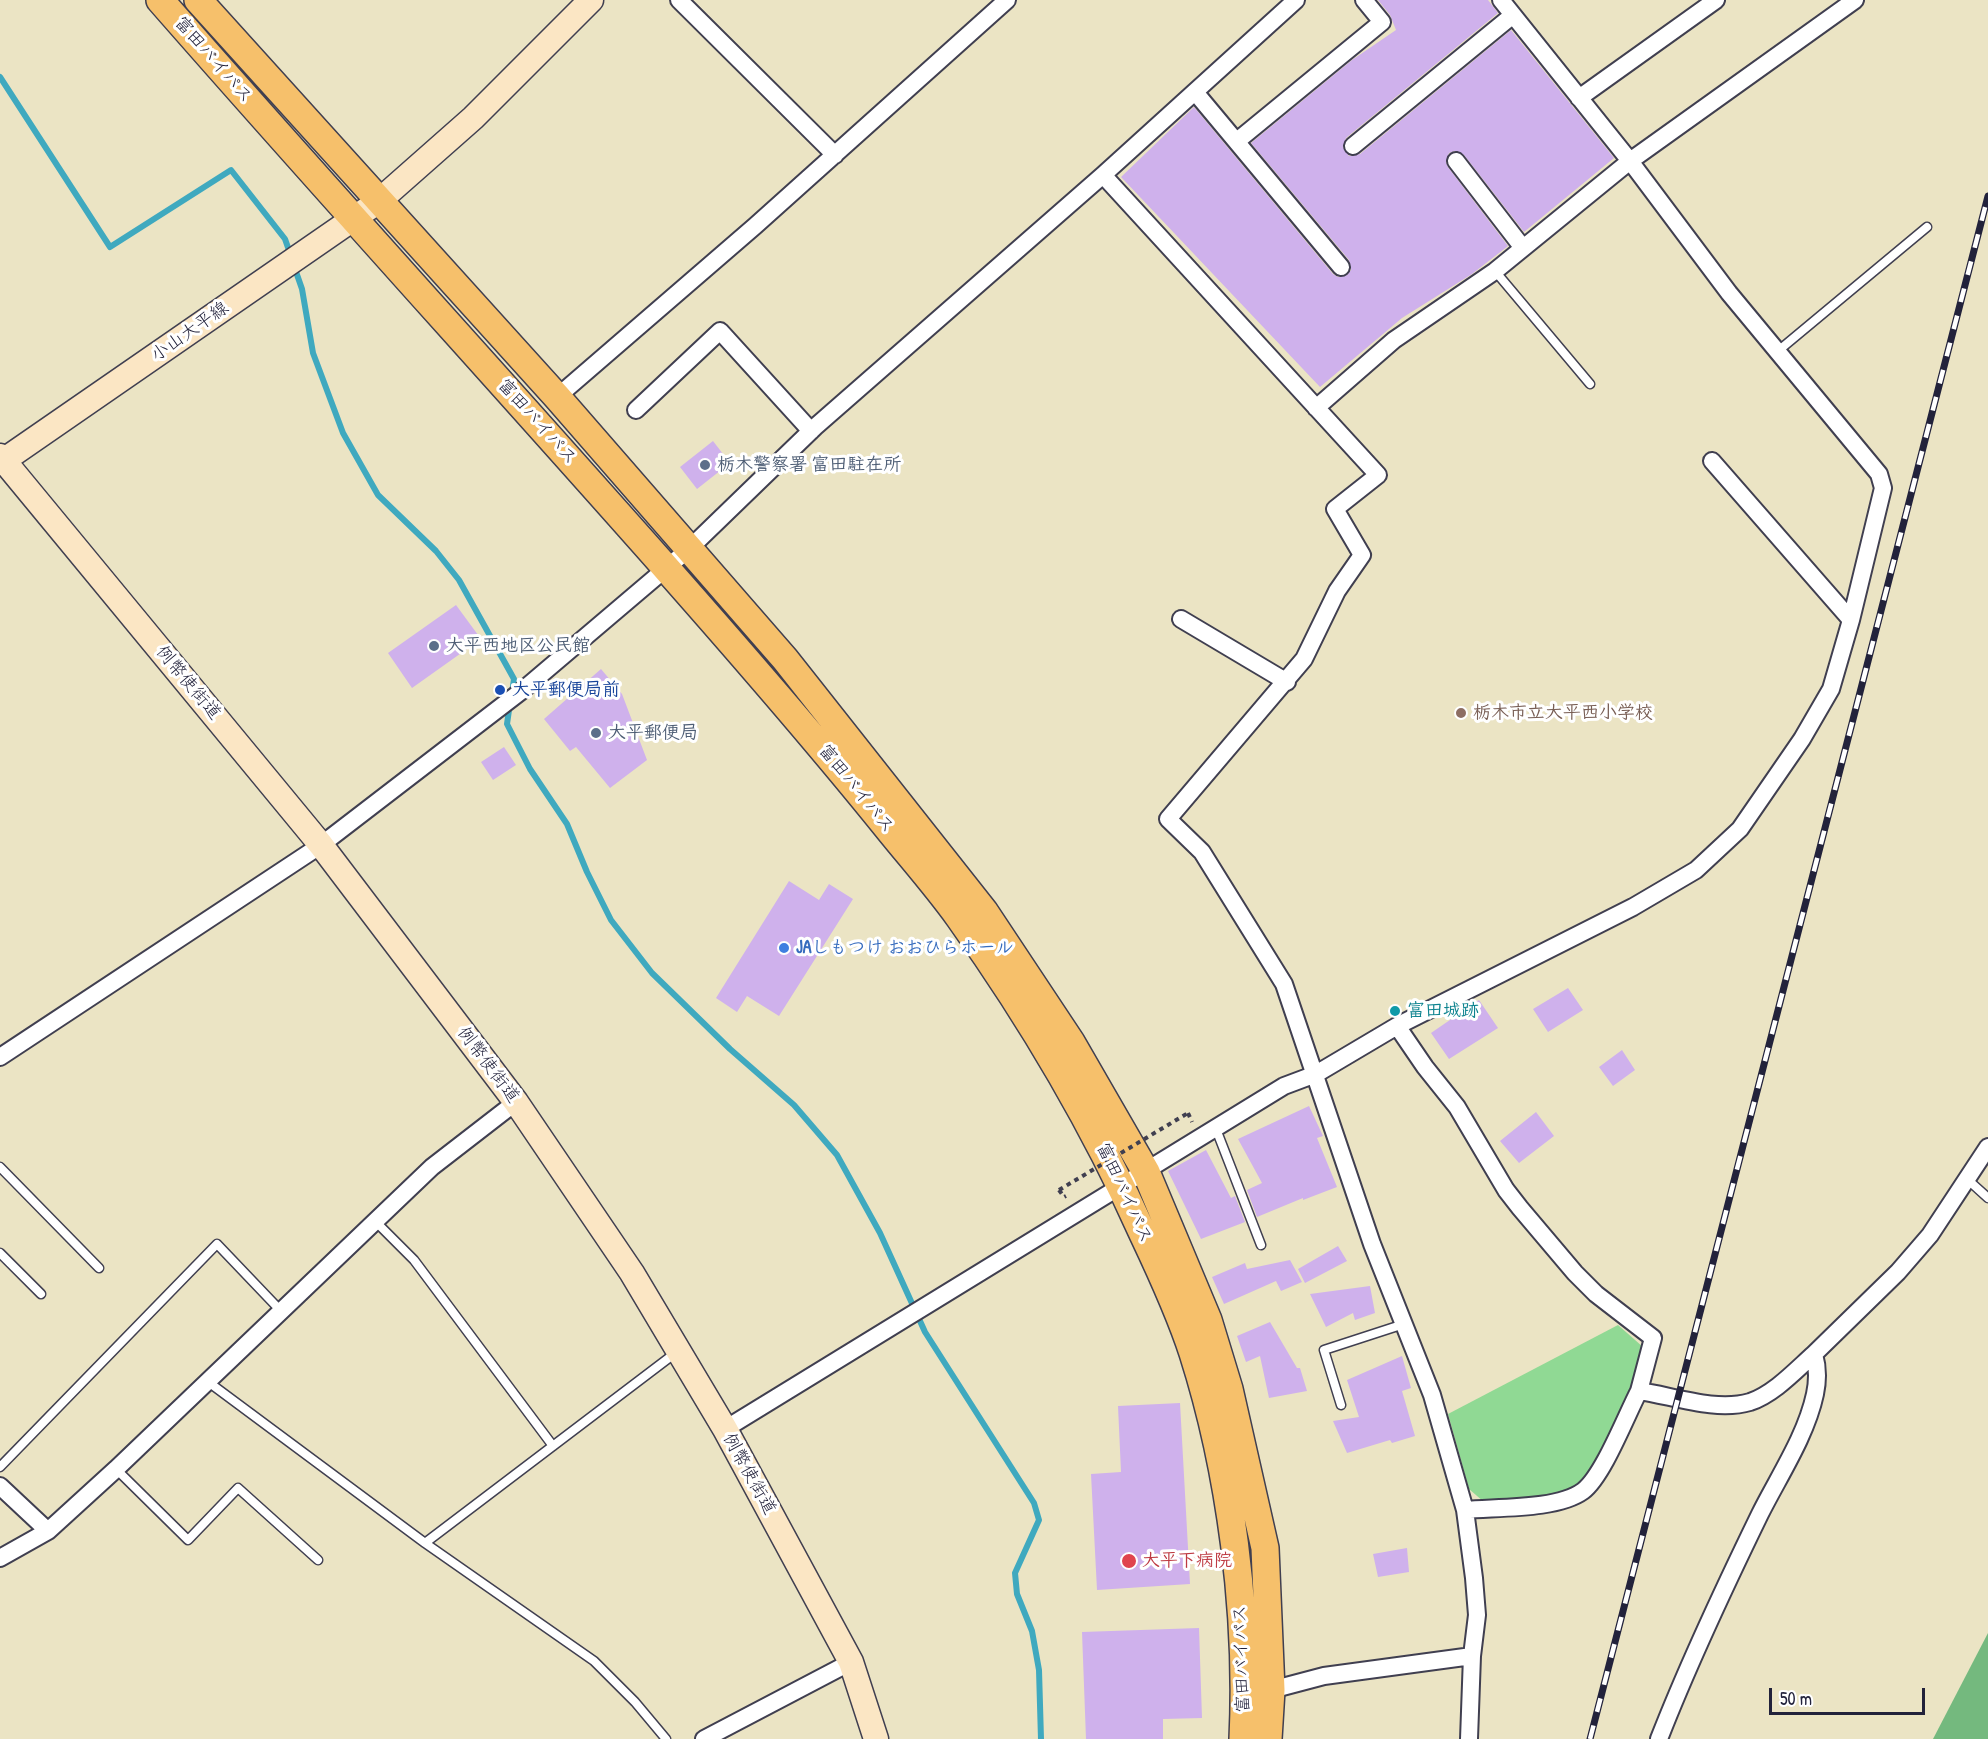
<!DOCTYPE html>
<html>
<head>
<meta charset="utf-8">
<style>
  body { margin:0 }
  #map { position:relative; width:1988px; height:1739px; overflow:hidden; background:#ebe4c4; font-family:"Patrick Hand",sans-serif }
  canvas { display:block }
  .scale { position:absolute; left:1769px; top:1688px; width:156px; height:27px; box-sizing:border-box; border:3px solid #22223b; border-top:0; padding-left:8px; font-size:18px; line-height:21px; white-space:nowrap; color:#22223b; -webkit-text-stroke:4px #fff; paint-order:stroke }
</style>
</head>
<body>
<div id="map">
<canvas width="1988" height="1739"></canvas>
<div class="scale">50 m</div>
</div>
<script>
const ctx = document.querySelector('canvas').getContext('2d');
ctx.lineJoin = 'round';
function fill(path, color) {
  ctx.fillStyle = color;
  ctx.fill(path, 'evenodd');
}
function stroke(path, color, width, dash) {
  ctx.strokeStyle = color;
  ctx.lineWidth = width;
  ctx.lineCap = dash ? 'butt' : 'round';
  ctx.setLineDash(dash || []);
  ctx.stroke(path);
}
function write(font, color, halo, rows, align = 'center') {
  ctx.font = font + ' "Patrick Hand","Klee One",sans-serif';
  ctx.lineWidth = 6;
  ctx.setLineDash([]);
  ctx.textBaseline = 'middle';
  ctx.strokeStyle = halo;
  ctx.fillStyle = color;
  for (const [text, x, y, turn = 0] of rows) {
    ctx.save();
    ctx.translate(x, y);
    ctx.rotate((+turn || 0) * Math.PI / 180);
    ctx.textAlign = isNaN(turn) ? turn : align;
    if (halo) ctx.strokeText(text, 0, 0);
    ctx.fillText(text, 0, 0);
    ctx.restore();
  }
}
fill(new Path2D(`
  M1618,1325L1643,1347L1632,1391L1595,1467L1580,1486L1554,1498L1484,1502L1469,1489L1448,1414Z`), '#90d994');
fill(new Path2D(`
  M1988,1633V1739H1933Z`), '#74b97e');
stroke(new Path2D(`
  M0,77L110,247L231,170L285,239L291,256
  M294,266L302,289L313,353L343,433L378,495L436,551L459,580L514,679L512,693
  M510,703L507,724L530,769L567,824L587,872L611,920L652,973L730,1049L794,1105L837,1155L880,1233L925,1332L1034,1503L1039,1520L1015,1573L1017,1594L1032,1631L1039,1670L1041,1739`), '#3fa9bf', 6);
fill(new Path2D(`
  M1378,0H1488L1498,13L1346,138L1343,147L1349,156L1360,154L1511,30L1614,158L1524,232L1464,155L1455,151L1449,153L1446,162L1448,167L1508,246L1472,274L1402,318L1320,387L1121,177L1194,107L1333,274L1338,277L1347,275L1351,270L1349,260L1251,143L1352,60L1396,30L1390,15Z
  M713,441L730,463L697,489L680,467Z
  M456,605L481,639L412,688L388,653Z
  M601,669L622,694L647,760L610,788L576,747L570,751L544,719Z
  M504,747L516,765L493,780L481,762Z
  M789,881L819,900L829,884L853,899L779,1016L747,996L737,1012L716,998Z
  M1568,988L1583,1010L1548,1032L1533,1009Z
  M1479,1000L1498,1028L1449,1059L1431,1033Z
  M1622,1050L1635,1070L1613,1086L1599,1067Z
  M1309,1106L1323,1136L1317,1138L1337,1187L1303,1200V1198L1257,1217L1247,1190L1262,1183L1238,1139Z
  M1536,1112L1554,1136L1519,1163L1500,1141Z
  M1206,1150L1231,1198L1235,1196L1245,1222L1201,1239L1168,1171Z
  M1338,1246L1347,1261L1305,1283L1298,1269Z
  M1290,1260L1302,1282L1281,1291L1276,1281L1224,1304L1212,1277L1245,1263L1247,1269Z
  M1370,1286L1375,1313L1355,1320L1353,1313L1326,1327L1310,1294Z
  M1270,1322L1297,1368H1300L1307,1391L1269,1398L1260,1356L1246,1362L1237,1336Z
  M1402,1356L1411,1388L1402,1391L1415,1436L1392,1443L1390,1440L1347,1453L1333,1421L1359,1417L1347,1380Z
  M1180,1403L1190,1584L1097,1590L1091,1474L1121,1472L1118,1406Z
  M1407,1548L1409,1572L1378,1577L1373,1554Z
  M1199,1628L1202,1718L1163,1719V1739H1086L1082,1632Z`), '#cfb1ec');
const lane = new Path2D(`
  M1495,271L1590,384
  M1778,351L1927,227
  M1216,1129L1261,1245
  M0,1167L99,1268
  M1967,1179L1988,1198
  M375,1221L414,1260L553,1446
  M0,1253L41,1294
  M207,1381L425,1543L594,1661L635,1702L666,1739
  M1341,1405L1324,1350L1404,1324
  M0,1467L217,1244L280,1310
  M116,1469L188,1540L238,1488L318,1560
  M425,1543L678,1351`);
const street = new Path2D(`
  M679,0L835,155
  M1195,92L1341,267
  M1579,98L1716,0
  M1237,141L1382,22L1364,0
  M1353,146L1513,15
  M1456,161L1523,248
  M1103,175L1378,475L1335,509L1362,555L1337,591L1304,659L1168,819L1202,852L1284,984L1372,1244L1432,1395L1465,1510L1474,1578L1477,1615L1472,1656L1469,1739
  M557,397L755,226L1007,0
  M1316,408L1394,340L1495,271L1630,161L1855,0
  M636,410L720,331L811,431
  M1712,461L1851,620
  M1181,619L1287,682
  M1397,1026L1425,1067L1457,1107L1506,1190L1520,1208L1575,1273L1596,1294L1653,1338L1639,1391C1673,1396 1716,1412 1750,1402C1774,1394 1796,1370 1814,1354
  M0,1057L321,845L524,689L690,548L815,427L1103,175L1296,0
  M725,1429L1284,1086L1316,1074L1397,1026L1633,907L1696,870L1740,829L1802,739L1831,689L1851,620L1883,488L1879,474L1729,293L1630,161L1501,0
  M0,1486L48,1531
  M1465,1510C1497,1507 1557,1510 1583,1491C1603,1476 1626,1416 1639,1391
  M0,1558L48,1531L116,1469L432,1167L516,1102
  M1271,1690L1324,1676L1472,1656
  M704,1739L851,1662
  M1659,1739C1689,1662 1724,1588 1760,1514C1779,1476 1806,1436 1815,1394C1818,1380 1818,1368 1814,1354L1898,1272L1930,1235L1988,1147`);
const secondary = new Path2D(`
  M0,456L321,845L516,1102L632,1273L725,1429L851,1662L876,1739
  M0,463L379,201L473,118L591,0`);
const primary = new Path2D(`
  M160,0C327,191 498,378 666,568C741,653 815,738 886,826C910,856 936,885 959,917C1032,1019 1092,1120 1144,1236C1162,1274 1180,1313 1193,1353C1231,1472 1249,1615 1243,1739
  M198,0L557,397L785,659L984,911L1071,1042L1146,1172L1208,1320L1229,1389L1265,1548L1271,1690L1268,1739`);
stroke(lane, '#403f50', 11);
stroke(street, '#403f50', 20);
stroke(secondary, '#403f50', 27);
stroke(primary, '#403f50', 30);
stroke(new Path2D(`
  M1188,1113L1192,1122
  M1059,1190L1064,1197L1066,1196`), '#403f50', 4, [4.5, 4.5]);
stroke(lane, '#fff', 8);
stroke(street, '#fff', 16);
stroke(secondary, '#fbe6c4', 24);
stroke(primary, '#f6c06b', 27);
const rail = new Path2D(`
  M1590,1739L1988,196`);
stroke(rail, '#22223b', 7);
stroke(rail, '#fff', 4.5, [14]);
stroke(new Path2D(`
  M1059,1190L1188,1113`), '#403f50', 4, [4.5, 4.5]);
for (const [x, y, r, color] of [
  [705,465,6,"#5c6f8a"],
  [434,646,6,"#5c6f8a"],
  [500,690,6,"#1a4fb4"],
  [1461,713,6,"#8d6e63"],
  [596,733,6,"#5c6f8a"],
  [784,948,6,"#3f7fe0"],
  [1395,1011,6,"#0f9aa8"],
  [1129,1561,8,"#e0444e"]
]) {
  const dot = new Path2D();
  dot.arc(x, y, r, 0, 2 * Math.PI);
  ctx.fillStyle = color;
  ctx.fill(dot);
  stroke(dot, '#fff', 2);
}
write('18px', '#22223b', '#fff', [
  ["富田バイパス",213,60,49],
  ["小山大平線",190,332,-35],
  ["富田バイパス",537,422,48],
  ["例幣使街道",188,683,50],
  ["富田バイパス",856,789,51],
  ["例幣使街道",488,1065,53],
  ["富田バイパス",1124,1193,65],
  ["例幣使街道",749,1474,61],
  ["富田バイパス",1242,1659,-92]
]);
write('bold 18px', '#4e5e75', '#fff', [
  ["栃木警察署 富田駐在所",717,465],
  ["大平西地区公民館",446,646],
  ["大平郵便局",608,733]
], 'left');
write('bold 18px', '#164399', '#fff', [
  ["大平郵便局前",512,690]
], 'left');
write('bold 18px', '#785e54', '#fff', [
  ["栃木市立大平西小学校",1473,713]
], 'left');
write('bold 18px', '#366cbe', '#fff', [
  ["JAしもつけ おおひらホール",796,948]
], 'left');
write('bold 18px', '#0d838f', '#fff', [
  ["富田城跡",1407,1011]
], 'left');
write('bold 18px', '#be3a42', '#fff', [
  ["大平下病院",1142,1561]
], 'left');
</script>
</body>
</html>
